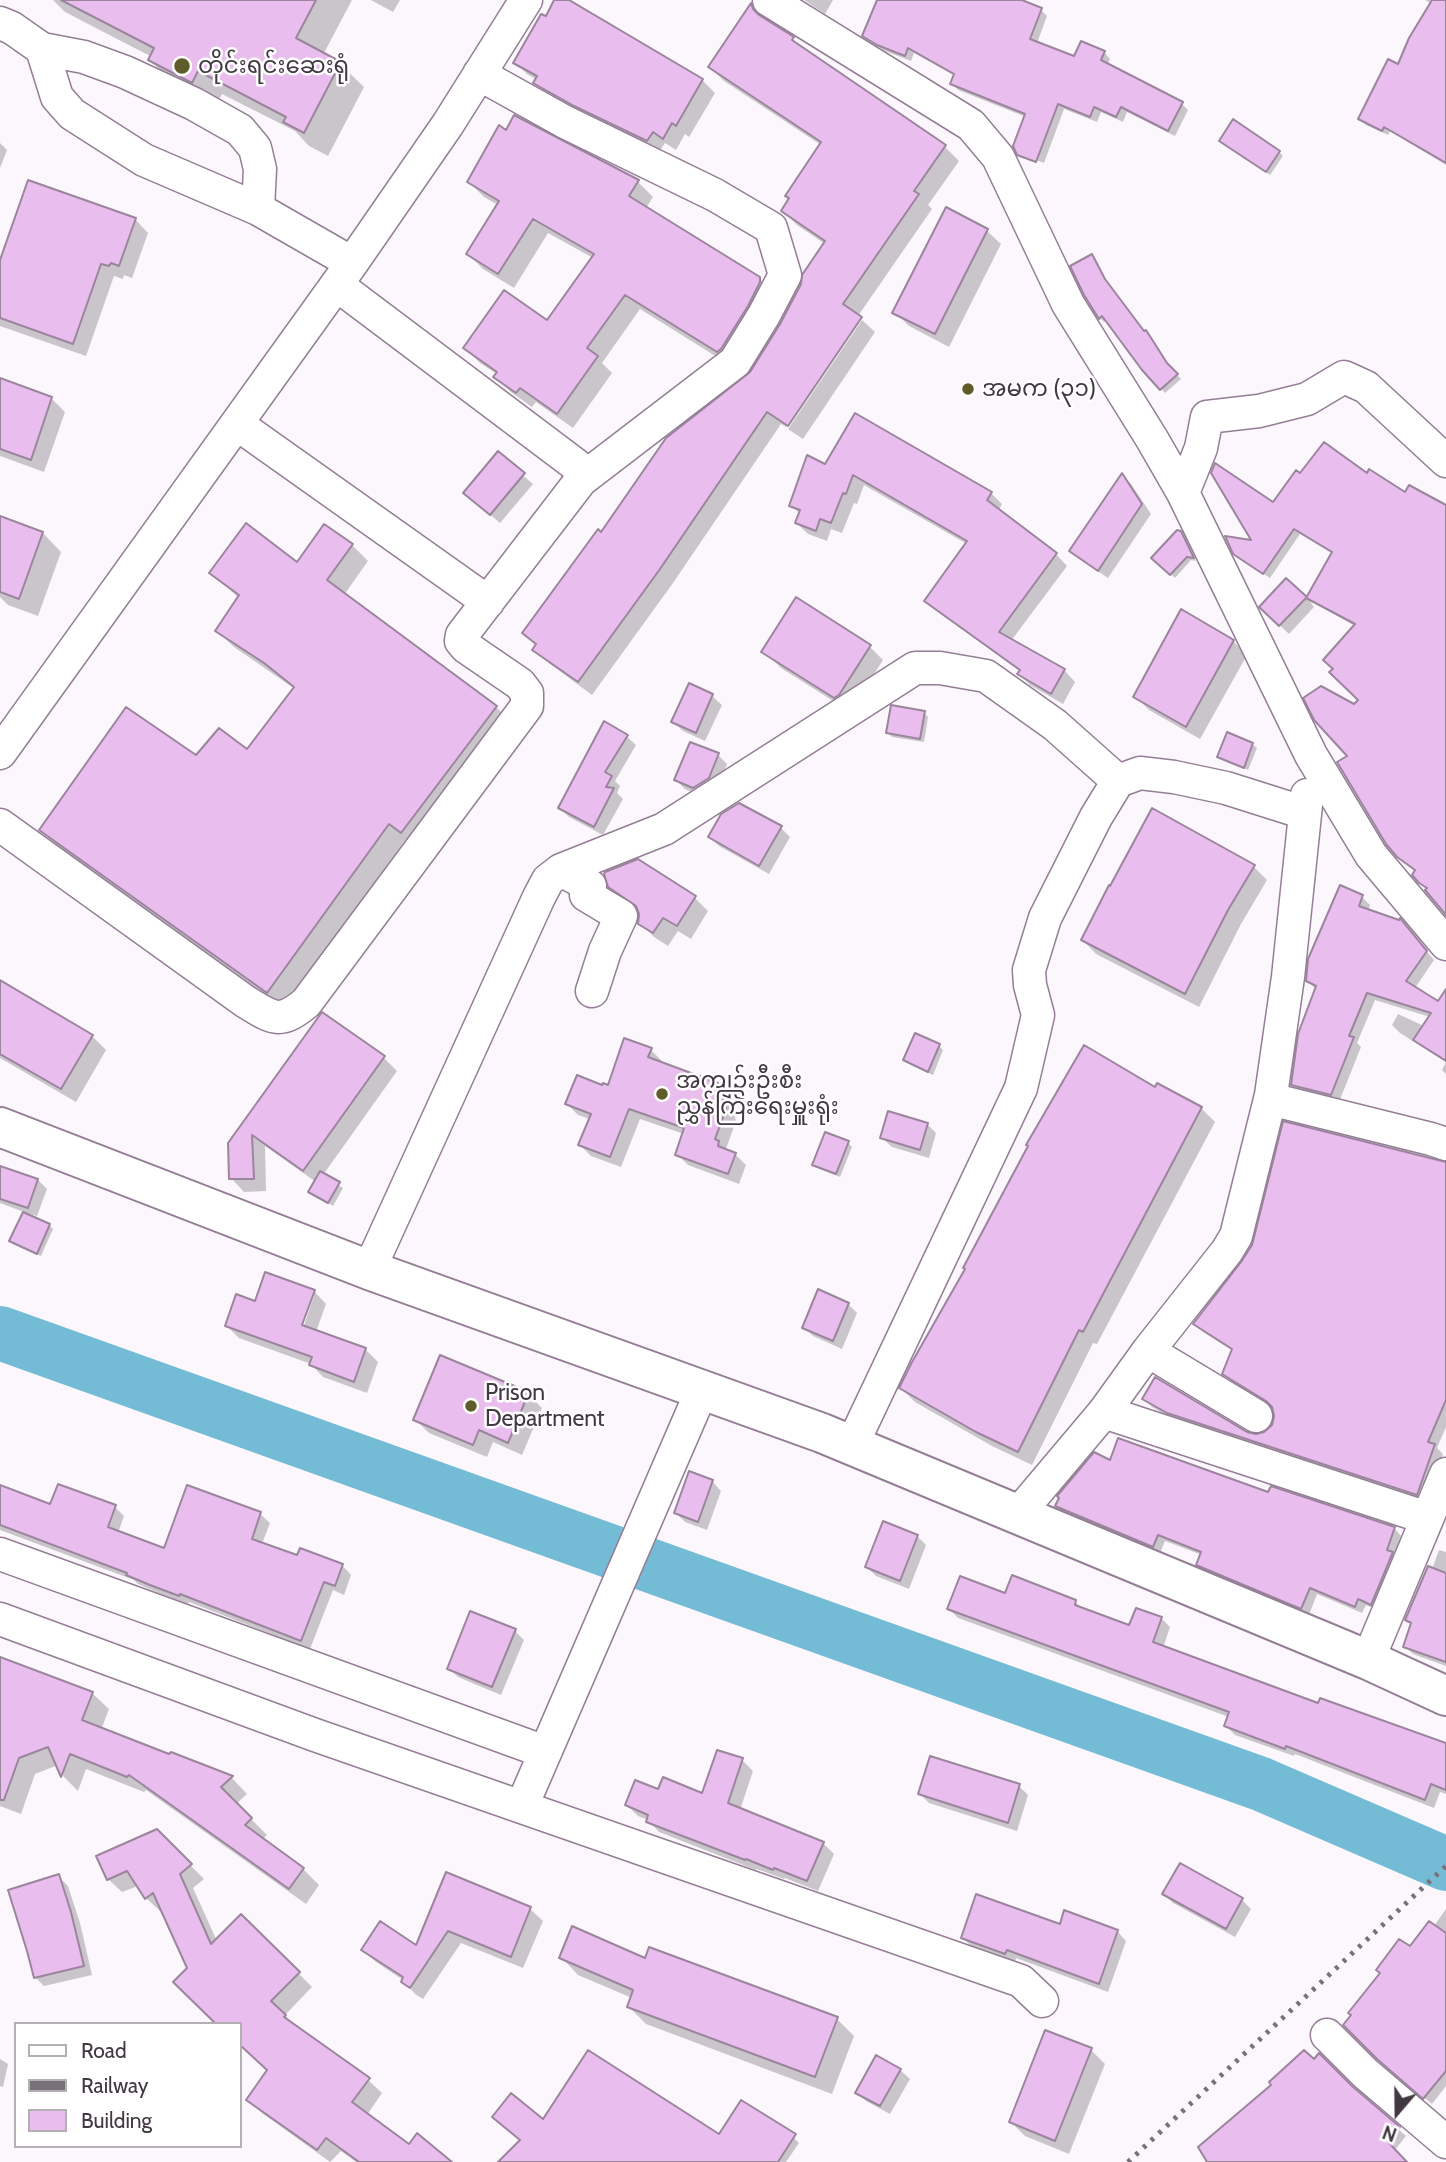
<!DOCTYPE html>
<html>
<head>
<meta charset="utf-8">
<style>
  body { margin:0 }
  #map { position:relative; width:1446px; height:2162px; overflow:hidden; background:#fcf7fd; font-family:Cabin,sans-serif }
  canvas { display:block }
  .legend { position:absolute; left:14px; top:2022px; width:228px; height:126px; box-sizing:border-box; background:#fff; border:2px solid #b3afb3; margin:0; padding:9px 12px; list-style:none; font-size:21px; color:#413842 }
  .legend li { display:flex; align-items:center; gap:14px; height:35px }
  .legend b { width:35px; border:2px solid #b3afb3 }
  .north { position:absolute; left:1362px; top:2078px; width:70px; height:70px; -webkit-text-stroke:5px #fff; paint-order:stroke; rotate:200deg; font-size:19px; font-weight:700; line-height:28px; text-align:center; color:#413842 }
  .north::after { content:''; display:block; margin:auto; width:24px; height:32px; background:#413842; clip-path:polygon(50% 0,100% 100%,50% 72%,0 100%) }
</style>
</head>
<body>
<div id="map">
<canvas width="1446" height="2162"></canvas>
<ul class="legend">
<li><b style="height:9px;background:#fff"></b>Road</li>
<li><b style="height:9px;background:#787179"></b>Railway</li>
<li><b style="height:19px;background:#e9bded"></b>Building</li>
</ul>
<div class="north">N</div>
</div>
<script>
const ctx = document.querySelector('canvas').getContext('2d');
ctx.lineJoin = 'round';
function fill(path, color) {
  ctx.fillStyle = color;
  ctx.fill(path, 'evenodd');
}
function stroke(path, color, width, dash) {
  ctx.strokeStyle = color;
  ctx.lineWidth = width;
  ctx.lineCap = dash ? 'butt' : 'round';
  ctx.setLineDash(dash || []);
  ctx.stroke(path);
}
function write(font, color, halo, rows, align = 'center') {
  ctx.font = font + ' Cabin,"Noto Sans Myanmar",sans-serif';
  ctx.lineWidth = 5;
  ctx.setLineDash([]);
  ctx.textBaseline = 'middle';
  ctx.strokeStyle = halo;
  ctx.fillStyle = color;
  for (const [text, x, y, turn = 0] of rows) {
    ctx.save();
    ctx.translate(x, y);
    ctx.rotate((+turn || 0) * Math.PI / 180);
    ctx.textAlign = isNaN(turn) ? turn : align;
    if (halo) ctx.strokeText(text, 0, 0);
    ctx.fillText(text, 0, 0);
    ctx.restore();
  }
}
fill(new Path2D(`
  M53,0H352L323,55L340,64L364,87L328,156L309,146L295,131L222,94L216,105L174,84L150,60L152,57L65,12Z
  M371,0H400L393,12Z
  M556,0H565L702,80L715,93L689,137L685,134L676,150L665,143L659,152L588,117L547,95L535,83L537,80L527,74L515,62L546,18Z
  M804,0H833L825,14Z
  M879,0H1019L1041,10L1047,16L1037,43L1075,58L1104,52L1110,59L1107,66L1182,104L1188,110L1175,136L1127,112L1123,122L1101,112L1097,122L1064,109L1044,163L1020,154L1026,117L958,90L952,83L955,76L914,53L911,61L885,51L871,42L864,36Z
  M1425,0H1446V165L1390,131L1388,135L1366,125L1360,119L1398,66L1432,4Z
  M776,31L945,147L959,161L928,205L932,209L858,316L861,319H858L786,427L781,424L673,583L592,695L549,663L535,649L537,646L524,633L602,534L752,373L782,324L825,244L797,225L783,211L821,145L724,81L710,67Z
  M0,143L7,150L0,168Z
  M1225,145L1279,152L1283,156L1270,175Z
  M637,181L653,197L646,208L759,278L775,294L733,367L640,309L602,363L612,373L573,428L536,402L532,407L511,392L495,377L497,374L480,363L465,348L547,323L593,258L548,233L514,288L483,269L468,254L498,205L484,197L469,182Z
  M135,219L148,233L132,278L124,275L123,279L114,276L86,356L0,326V257Z
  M987,231L1001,244L949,347L909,326L895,312Z
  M1092,256L1109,285L1145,333L1146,332L1150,336L1171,369L1181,379L1165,393L1144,369L1107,320L1104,322L1100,318Z
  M862,320L875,332L803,439L788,429Z
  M0,380L51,398L65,412L44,472L0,456Z
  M498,454L533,484L500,523L475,502Z
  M826,467L991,493L1002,504L999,510L1056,554L1067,566L1011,641L1064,670L1075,682L1063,704L1030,685L1019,674L1021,672L937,611L926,600L967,544L864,485L857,504L854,503L842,533L831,529L827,541L808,534L797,523L800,514L791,505Z
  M1122,475L1131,484L1151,514L1108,578L1081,560L1072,551Z
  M1367,475L1446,515V913L1420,882L1417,871L1398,856L1350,757L1355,707L1360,700L1355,626L1309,600L1314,607L1289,634L1261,607L1286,580L1307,600L1333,554L1300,534L1270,578L1241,559L1255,542L1273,504L1301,476Z
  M0,518L43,533L61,552L38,616L8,605L0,597Z
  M1180,532L1185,537L1196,561L1191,560L1175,578L1154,558Z
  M352,545L368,561L344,595L496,707L512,723L418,848L406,839L284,1008L57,846L41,830L196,758L248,752L295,689L234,647L217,631L239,598L211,573L297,565Z
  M1233,641L1247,655L1200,739L1149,710L1135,696Z
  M869,646L883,660L852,709L849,711L781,668L767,654Z
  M690,686L712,696L722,705L705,741L683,731L673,722Z
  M924,713L928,717L924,742L892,737L888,733Z
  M626,736L636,745L615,781L620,786L617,793L623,799L603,835L569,817L560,808Z
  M1252,744L1257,748L1248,770L1223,760L1219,756Z
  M718,755L727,764L718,787L703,797L685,789L676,780Z
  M781,828L790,837L769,874L719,846L710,837Z
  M1253,866L1267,880L1241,924L1199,1007L1096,954L1083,940Z
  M610,886L694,897L708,911L691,939L678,931L668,946L654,937L640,923V911L624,900Z
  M1362,897L1370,905L1368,911L1408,929L1434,960L1415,988L1446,1008V1074L1442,1070L1446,1062L1400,1033L1392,1025L1398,1014L1424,1026L1430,1017L1375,1000L1357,1043L1361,1047L1339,1102L1301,1093L1293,1085L1316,989L1308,981Z
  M0,982L92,1036L106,1050L76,1102L0,1058Z
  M916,1035L939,1046L943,1050L933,1075L909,1064L905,1060Z
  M651,1050L662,1061L660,1064L718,1084L729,1096L736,1121L726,1149L735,1154L746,1165L739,1184L688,1165L677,1154L684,1134L640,1119L621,1167L591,1156L580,1145L590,1119L578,1115L567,1104L603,1088L609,1087Z
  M384,1058L397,1071L323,1175L343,1188L333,1206L310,1192L316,1182L265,1146L266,1191L244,1192L231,1178L230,1144Z
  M1156,1089L1201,1108L1215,1122L1097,1344L1093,1343L1032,1465L992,1446L915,1402L901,1388Z
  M927,1124L936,1133L929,1158L892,1147L882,1138Z
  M848,1143L852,1147L840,1177L818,1168L814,1164Z
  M1446,1164V1427L1437,1448L1443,1454L1425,1502L1177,1421L1152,1407L1144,1399L1246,1434L1256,1436L1265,1434L1274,1426L1276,1416L1274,1407L1233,1382L1224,1374L1233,1351L1203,1332L1195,1324Z
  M0,1168L38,1180L47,1189L37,1216L30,1214L29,1217L49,1225L53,1229L41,1256L15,1245L11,1241L24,1212L0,1203Z
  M314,1291L326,1304L316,1332L365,1349L378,1362L367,1393L323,1377L311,1364L239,1338L227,1326L256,1303ZM311,1296H314L301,1334L298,1332Z
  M848,1304L857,1313L842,1349L813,1336L804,1327Z
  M528,1394L542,1408L522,1455L493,1442L487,1457L429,1433L415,1419Z
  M1111,1463L1269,1494L1394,1528L1401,1536L1394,1556L1400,1561L1379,1611L1366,1605L1362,1613L1317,1594L1309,1615L1206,1572L1198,1564L1202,1555L1165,1541L1160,1553L1064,1513L1057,1506Z
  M712,1481L721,1491L707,1530L685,1522L676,1513Z
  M0,1487L51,1507H115L124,1516L118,1533L165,1550L188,1487L260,1514L270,1523L262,1544L298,1557L342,1565L351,1575L344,1595L333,1590L310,1649L189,1602L188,1604L161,1594L138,1584L134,1580L0,1530Z
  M917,1536L926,1545L909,1589L876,1576L867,1567Z
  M1439,1550L1446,1552V1666L1413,1654L1405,1646L1412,1625L1407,1620L1432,1569Z
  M1006,1595L1075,1602L1084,1610L1130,1627L1161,1618L1170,1627L1163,1648L1319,1706L1446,1744V1794L1440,1792L1434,1808L1295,1754L1294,1756L1235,1735L1226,1726L1229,1717L958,1618L949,1609Z
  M515,1631L524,1640L501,1695L458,1677L449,1668Z
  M0,1659L92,1693L109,1709L101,1730L169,1756L172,1754L232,1778L247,1794L236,1804L267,1835L262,1840L303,1869L319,1885L306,1904L146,1790L144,1792L86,1769L78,1791L63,1776L58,1765L35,1774L21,1814L0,1806Z
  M742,1760L753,1771L740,1810L823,1843L834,1854L818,1891L785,1878L784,1879L757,1869L756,1870L659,1832L648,1820L638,1816L627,1805L659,1791L703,1795Z
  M1019,1786L1028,1795L1017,1831L929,1803L920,1794Z
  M157,1832L204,1879L193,1888L217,1941L241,1916L312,1987L285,2015L299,2030L368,2080L382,2093L367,2115L410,2146L449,2162H356L341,2151L330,2162L262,2113L248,2099L269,2071L240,2043V2024L189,1969L162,1910L160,1911L146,1898L138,1886L122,1892L108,1879Z
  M447,1874L530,1909L543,1921L523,1968L461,1943L423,1999L415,1994L403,1980L376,1962L363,1950L417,1948Z
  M58,1876L68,1886L80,1923L92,1975L44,1986L35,1977Z
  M1164,1894L1242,1900L1251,1909L1235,1937L1173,1903Z
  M1446,1909V2004L1410,1949L1434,1926Z
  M1061,1926L1117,1931L1126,1941L1108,1992L1016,1958L1015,1962L972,1947L963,1938Z
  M561,1957L646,1960L837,2019L854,2036L832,2094L646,2024L629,2007L632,1998L578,1975Z
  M1446,2047V2086L1432,2104L1387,2067Z
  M1091,2050L1105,2064L1069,2154L1025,2136L1011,2122Z
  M0,2059L8,2064L3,2087L0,2086Z
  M900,2070L910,2079L890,2114L866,2101L857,2092Z
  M1351,2087L1406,2136L1394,2151L1405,2162H1209Z
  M494,2117L720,2137L785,2129L799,2143L786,2162H500L521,2141Z`), '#0003');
stroke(new Path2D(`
  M0,1333L1261,1784L1446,1864`), '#74bbd5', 54);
const building = new Path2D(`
  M61,0H316L296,38L341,62L304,133L283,122L286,117L198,71L192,83L148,60L154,48Z
  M554,0H569L703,79L676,126L672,123L663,139L653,132L647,141L574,106L533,83L537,76L513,63L541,14L546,16Z
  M877,0H1022L1042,8L1030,39L1074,56L1081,41L1105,51L1101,60L1183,102L1168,131L1121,107L1116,117L1094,107L1090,117L1058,104L1036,162L1017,155L1013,146L1025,114L950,84L954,74L908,48L905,56L877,45L862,36Z
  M1432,0H1446V163L1384,127L1382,131L1358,119L1388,59L1398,64L1409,38Z
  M751,3L753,9L759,15L794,37L792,40L946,145L914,191L919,194L843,304L862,317L788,426L767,412L660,569L578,682L532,650L536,644L522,633L598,529L601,532L666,438L750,372L780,324L801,284L802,275L825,241L781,211L789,198L785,196L821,142L708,67Z
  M514,115L639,180L629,196L760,277V282L748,306L721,349L717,352L625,295L587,348L598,356L557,414L520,388L516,393L493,377L497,372L463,348L504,290L547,320L594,254L533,219L498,274L466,254L499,201L467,182L499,125L506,130Z
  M1233,119L1280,151L1266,172L1219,141Z
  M28,180L136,218L119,266L111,263L109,266L101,264L73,344L0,318V260Z
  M946,207L988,229L935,334L892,313Z
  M1092,254L1105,279L1144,331L1146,330L1167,363L1178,374L1160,390L1142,370L1102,316L1099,319L1084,295L1070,266Z
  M0,378L52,397L31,460L0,449Z
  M855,413L992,492L987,500L1057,553L999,632L1065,669L1051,694L1017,674L1020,670L924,601L967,541L853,475L846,494L843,493L831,523L820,519L816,531L795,523L800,510L789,506L807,455L825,464Z
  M1324,442L1367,473L1369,469L1405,492L1409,485L1446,505V915L1425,890L1427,888L1419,883L1412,875L1415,870L1397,857L1386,844L1337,762L1347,756L1314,720L1303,698L1321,686L1354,704L1358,700L1329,672L1333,669L1323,660L1355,624L1306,598L1332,552L1294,529L1263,574L1233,554L1225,536L1251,540L1211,473L1215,463L1273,502L1296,470L1300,473Z
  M498,451L525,473L490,515L463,493Z
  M1122,473L1142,504L1098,571L1069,551Z
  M0,516L43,532L19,599L0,592Z
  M246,523L297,562L324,524L353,544L327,580L497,706L401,833L389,824L267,993L39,830L126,707L196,755L219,728L247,749L294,687L264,663L215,631L239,595L209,573Z
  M1177,530L1181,531L1194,558L1187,557L1170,575L1151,558Z
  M1286,578L1307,597L1279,626L1259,607Z
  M796,597L871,645L839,695L834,698L761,652Z
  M1181,609L1234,640L1186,727L1133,697Z
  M689,683L713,694L696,733L671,722Z
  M891,705L925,711L920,739L886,733Z
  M604,721L628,735L605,772L612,776L606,787L614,788L594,827L558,808Z
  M1227,732L1253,743L1244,768L1217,757Z
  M690,742L719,753L709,778L693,788L674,780Z
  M739,803L782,826L759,866L708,837L721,814Z
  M1152,808L1255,865L1228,910L1185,994L1081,940L1109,885L1110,886Z
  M638,859L696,896L677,926L663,918L653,933L638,924L639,914L636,906L608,887L604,874L605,872Z
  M1340,885L1363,895L1359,906L1399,920L1400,918L1427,951L1406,981L1438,1001L1446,989V1061L1413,1040L1431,1013L1367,993L1349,1036L1354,1037L1331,1095L1291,1085L1298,1034L1316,986L1306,981L1308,959Z
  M0,980L93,1035L61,1089L0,1054Z
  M322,1012L385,1056L303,1171L252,1135L254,1179H229L228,1143Z
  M915,1033L940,1044L928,1072L903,1060Z
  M624,1038L652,1048L648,1057L718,1083L726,1109L715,1139L719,1141L718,1146L736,1153L728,1174L675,1155L684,1128L629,1109L610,1157L578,1145L591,1114L565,1104L577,1075L602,1085L603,1083L608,1085Z
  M1084,1045L1155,1087L1157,1083L1202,1107L1083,1332L1079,1330L1018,1452L976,1432L899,1388L912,1362L965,1269L963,1268L1028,1146L1026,1145Z
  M888,1111L928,1123L920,1150L880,1138Z
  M1283,1121L1446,1162V1400L1428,1442L1435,1444L1417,1495L1167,1413L1142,1399L1155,1377L1247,1432L1256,1434L1264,1432L1272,1425L1274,1416L1272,1407L1266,1401L1222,1374L1232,1349L1193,1324L1241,1262L1252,1245Z
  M825,1132L849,1141L836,1174L812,1165Z
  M0,1166L38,1179L28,1208L0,1199Z
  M320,1171L340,1182L328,1203L308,1192Z
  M23,1212L50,1224L37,1254L9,1241Z
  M265,1272L315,1290L302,1325L366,1348L354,1382L309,1365L312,1357L225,1326L236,1294L255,1301Z
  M818,1289L849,1303L833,1341L802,1328Z
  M440,1355L529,1392L508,1443L479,1430L473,1445L413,1420Z
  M1118,1438L1268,1492L1271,1486L1395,1527L1387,1550L1393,1552L1371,1605L1358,1599L1355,1607L1310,1588L1301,1609L1196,1565L1201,1552L1158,1535L1153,1547L1055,1506L1059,1498L1057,1496L1094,1452L1110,1460Z
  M689,1471L713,1480L698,1522L674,1513Z
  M58,1484L116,1505L108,1527L164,1548L187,1485L261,1512L252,1539L297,1555L300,1548L343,1564L335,1586L324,1582L301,1641L180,1594L179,1596L150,1585L126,1575L127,1573L0,1525V1485L50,1504Z
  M883,1521L918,1535L900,1581L865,1567Z
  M1428,1566L1446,1573V1662L1403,1647L1411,1623L1405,1620Z
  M1012,1575L1076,1600L1075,1605L1129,1625L1136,1608L1162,1617L1153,1642L1318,1703L1320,1698L1446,1743V1790L1431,1784L1425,1800L1286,1746L1285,1749L1224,1726L1229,1712L947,1609L960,1576L1005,1593Z
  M470,1611L516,1629L492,1687L447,1669Z
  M0,1657L93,1692L82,1720L169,1754L171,1752L233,1776L221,1787L252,1818L245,1825L304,1868L289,1889L129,1775L127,1777L70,1754L61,1777L48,1747L19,1758L4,1800H0Z
  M717,1750L743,1758L728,1803L824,1842L807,1881L774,1868L773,1870L746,1859L745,1860L646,1822L648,1815L625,1805L635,1780L658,1789L663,1777L702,1793Z
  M930,1756L1020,1784L1008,1823L918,1794Z
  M157,1829L192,1864L180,1874L211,1944L241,1914L300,1972L271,2001L286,2015L284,2017L370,2078L352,2102L409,2144L417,2133L452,2162H359L326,2138L317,2150L246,2100L267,2070L240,2045V2024H216L173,1982L187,1968L153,1893L145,1899L127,1871L107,1880L96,1856Z
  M1180,1863L1243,1898L1226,1929L1162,1894Z
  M446,1872L531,1907L511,1957L448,1931L410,1988L401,1982L403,1977L361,1950L380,1921L416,1945Z
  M59,1874L71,1912L84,1966L34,1978L27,1951L8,1890Z
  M976,1894L1060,1924L1064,1910L1118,1930L1099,1984L1007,1950L1005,1954L961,1938Z
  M1429,1921L1446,1933V2071L1423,2099L1377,2059L1343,2025L1351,2015L1348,2013L1380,1973L1376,1970L1399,1939L1410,1946Z
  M572,1926L645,1958L649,1947L838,2017L815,2077L627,2007L633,1990L559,1958Z
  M1045,2030L1092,2048L1055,2141L1009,2122Z
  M588,2050L719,2134L741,2100L796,2134L778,2162H498L520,2140L492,2117L511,2093L543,2119Z
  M1304,2050L1314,2059L1319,2053L1352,2086L1400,2127L1388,2142L1407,2162H1207L1198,2147L1271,2085L1269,2082Z
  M876,2055L901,2069L880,2106L855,2093Z`);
fill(building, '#e9bded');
stroke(building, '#9b859d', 2);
const minor = new Path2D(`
  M769,0L971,125L998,157L1068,304L1152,439L1183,493L1311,755L1371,855L1446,944
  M0,23L12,28L42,49L57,97L72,114L144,160L258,209L352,263
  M42,49L84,57L125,72L194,104L240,130L255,148L260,169L258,209
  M479,74L565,122L715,195L771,228L785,275L764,315L735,362L581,480
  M237,424L488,602
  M1183,493L1201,448L1207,417L1259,411L1307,399L1344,377L1366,387L1446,461
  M0,753L352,263L448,124L526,0
  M0,825L246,1002C273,1018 279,1025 306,1003L527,706V693L520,684L466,647L461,641L462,635L581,480L583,472L576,465L337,285
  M561,870L590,886L586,895L621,916L605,951L592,991
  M1270,1099L1431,1139L1446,1144
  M369,1270L539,897L548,880L561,870L664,829L915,668H940L986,676L1055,725L1118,781
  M1148,1351L1256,1416
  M1104,1412L1427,1518
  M852,1445L1021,1088L1038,1015L1030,985L1029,970L1045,918L1096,817L1118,781L1140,773L1174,777L1226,788L1305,813
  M1018,1514L1104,1412L1148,1351L1227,1251L1236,1236L1271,1095L1288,977L1307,795
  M0,1554L545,1752
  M0,1619L315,1735L1021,1981L1042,2001
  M1368,1660L1446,1474
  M522,1806L702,1390
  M1327,2035L1365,2073L1446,2142`);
const tertiary = new Path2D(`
  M0,1127L369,1270L822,1433L1368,1660L1446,1696`);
stroke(minor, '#947e96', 35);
stroke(tertiary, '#947e96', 42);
stroke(minor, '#fff', 32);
stroke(tertiary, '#fff', 38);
stroke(new Path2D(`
  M1128,2162L1446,1866`), '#787179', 5, [3.5, 7]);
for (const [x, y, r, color] of [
  [182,66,9,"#5f5c29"],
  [968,389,7,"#5f5c29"],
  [662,1094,7,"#5f5c29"],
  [471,1406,7,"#5f5c29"]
]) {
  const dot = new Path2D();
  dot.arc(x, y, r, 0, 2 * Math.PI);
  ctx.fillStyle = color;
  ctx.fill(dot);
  stroke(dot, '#fff', 2.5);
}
write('23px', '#413842', '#fff', [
  ["တိုင်းရင်းဆေးရုံ",198,66],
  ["အမက (၃၁)",982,389],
  ["အကျဉ်းဦးစီး",676,1081],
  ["ညွှန်ကြးရေးမှူးရုံး",676,1107],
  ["Prison",485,1393],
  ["Department",485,1419]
], 'left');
</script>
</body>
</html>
